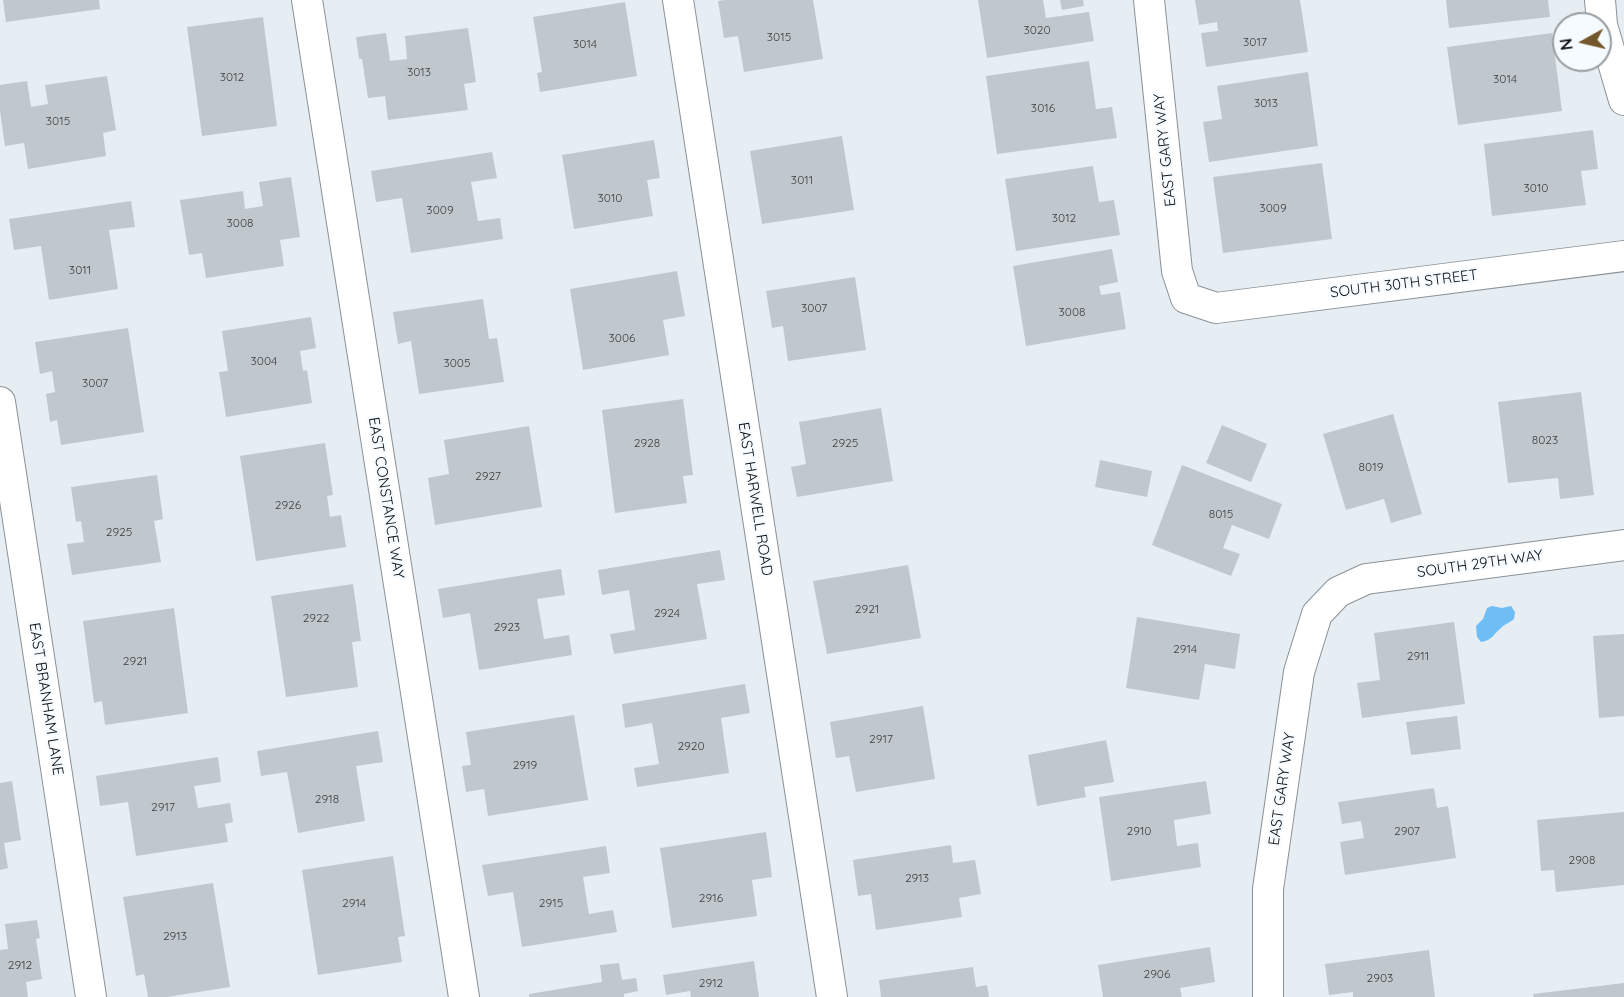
<!DOCTYPE html>
<html>
<head>
<meta charset="utf-8">
<style>
  body { margin:0 }
  #map { position:relative; width:1624px; height:997px; overflow:hidden; background:#e6eef3; font-family:Quicksand,sans-serif }
  canvas { display:block }
  .north { position:absolute; left:1552px; top:12px; width:60px; height:60px; box-sizing:border-box; background:#f5fbff; border:2px solid #999da1; border-radius:50%; rotate:262deg; font-size:16px; font-weight:700; line-height:24px; text-align:center; color:#0f1113 }
  .north::after { content:''; display:block; margin:auto; width:21px; height:27px; background:#75572c; clip-path:polygon(50% 0,100% 100%,50% 72%,0 100%) }
</style>
</head>
<body>
<div id="map">
<canvas width="1624" height="997"></canvas>
<div class="north">N</div>
</div>
<script>
const ctx = document.querySelector('canvas').getContext('2d');
ctx.lineJoin = 'round';
function fill(path, color) {
  ctx.fillStyle = color;
  ctx.fill(path, 'evenodd');
}
function stroke(path, color, width, dash) {
  ctx.strokeStyle = color;
  ctx.lineWidth = width;
  ctx.lineCap = dash ? 'butt' : 'round';
  ctx.setLineDash(dash || []);
  ctx.stroke(path);
}
function write(font, color, halo, rows, align = 'center') {
  ctx.font = font + ' Quicksand,sans-serif';
  ctx.lineWidth = 4.5;
  ctx.setLineDash([]);
  ctx.textBaseline = 'middle';
  ctx.strokeStyle = halo;
  ctx.fillStyle = color;
  for (const [text, x, y, turn = 0] of rows) {
    ctx.save();
    ctx.translate(x, y);
    ctx.rotate((+turn || 0) * Math.PI / 180);
    ctx.textAlign = isNaN(turn) ? turn : align;
    if (halo) ctx.strokeText(text, 0, 0);
    ctx.fillText(text, 0, 0);
    ctx.restore();
  }
}
fill(new Path2D(`
  M1492,606L1502,608L1511,606L1515,612L1514,619C1510,623 1504,624 1501,628C1494,634 1491,641 1481,642L1477,637L1476,626L1483,619L1487,608Z`), '#6ebef5');
fill(new Path2D(`
  M3,0H99L100,9L6,22Z
  M725,0H813L823,59L744,72L738,36L724,38L718,1Z
  M978,0H1043L1046,18L1089,12L1094,41L987,58Z
  M1060,0H1083L1084,6L1062,10Z
  M1195,0H1300L1308,52L1206,67L1201,33L1218,31L1217,22L1199,25Z
  M1446,0H1548L1550,17L1449,28Z
  M625,2L637,76L540,92L537,73L542,72L533,17Z
  M263,17L277,126L202,136L187,27Z
  M468,28L476,82L464,84L468,110L388,120L385,96L368,98L362,59H359L356,37L386,33L390,61L407,59L405,36Z
  M1552,33L1562,111L1458,125L1447,47Z
  M1089,61L1096,109L1112,107L1117,138L997,154L986,76Z
  M1308,72L1318,146L1209,162L1203,122L1222,119L1217,86Z
  M107,76L116,130L103,133L106,156L28,169L24,143L5,146L0,111V85L27,81L31,107L48,104L45,85Z
  M1593,130L1598,169L1581,171L1586,205L1492,216L1484,144Z
  M842,136L854,210L762,224L750,151Z
  M654,140L660,178L647,180L653,216L574,229L562,155Z
  M492,152L497,178L471,182L478,221L500,218L503,239L411,253L402,198L376,202L371,171Z
  M1322,163L1332,239L1223,253L1213,177Z
  M1093,166L1099,202L1114,200L1120,235L1016,251L1005,179Z
  M291,177L300,237L280,240L284,266L206,278L202,253L189,255L180,200L243,191L245,209L263,206L259,182Z
  M131,201L135,227L109,230L118,289L49,300L41,246L14,250L9,219Z
  M1112,249L1118,282L1099,286L1101,295L1120,292L1126,329L1026,346L1013,266Z
  M677,271L685,316L663,320L669,355L583,370L570,289Z
  M855,277L866,350L788,361L783,326L772,328L766,291Z
  M483,299L489,339L497,338L504,382L419,394L411,341L398,344L393,312Z
  M311,317L316,348L300,351L303,371L307,370L312,403L226,417L219,372L228,371L222,331Z
  M128,328L144,432L61,445L57,420L50,422L46,394L55,392L52,371L40,374L35,342Z
  M1581,392L1594,495L1560,499L1558,478L1508,483L1498,402Z
  M683,399L693,475L683,476L687,503L615,513L602,410Z
  M881,408L893,481L797,497L791,467L806,464L799,422Z
  M1393,414L1422,514L1391,523L1384,499L1346,510L1323,434Z
  M1222,425L1267,444L1251,482L1206,463Z
  M529,426L542,507L435,525L428,478L449,474L444,440Z
  M325,443L333,495L327,496L330,517L341,515L346,547L256,561L240,456Z
  M1100,460L1152,471L1147,497L1095,487Z
  M1182,465L1282,504L1269,539L1232,525L1223,548L1240,554L1231,576L1152,545Z
  M157,475L163,519L154,521L161,562L72,575L67,544L84,542L81,521L76,522L71,487Z
  M720,550L725,580L697,584L707,639L614,654L610,634L635,630L629,590L602,595L598,570Z
  M908,565L921,638L827,654L813,581Z
  M561,569L565,595L537,599L544,639L569,635L572,655L479,670L470,613L443,618L438,589Z
  M353,584L361,641L352,642L358,687L286,697L271,596Z
  M174,608L188,713L105,725L102,701L94,703L83,621Z
  M1137,617L1240,634L1235,669L1205,664L1199,700L1126,688Z
  M1454,622L1465,704L1362,718L1357,683L1380,680L1374,633Z
  M1624,634V716L1599,718L1593,636Z
  M745,684L750,713L721,718L729,773L637,787L634,768L659,764L652,723L625,728L622,704Z
  M923,706L935,779L856,792L849,756L836,758L830,722Z
  M574,715L588,800L488,816L484,789L466,792L462,766L471,765L466,732Z
  M1457,716L1461,749L1411,755L1406,722Z
  M378,731L383,762L356,766L365,821L298,833L287,772L261,776L257,751Z
  M1106,740L1114,782L1084,787L1086,797L1037,806L1028,755Z
  M218,757L221,782L194,786L198,808L230,803L233,822L225,824L228,842L136,856L128,802L100,806L96,776Z
  M12,781L21,840L4,843L8,868L0,870V783Z
  M1206,781L1211,814L1174,820L1177,846L1198,843L1201,867L1111,881L1099,797Z
  M1434,788L1437,808L1448,806L1456,858L1345,875L1340,842L1364,838L1361,821L1342,824L1338,802Z
  M1624,812V885L1556,892L1554,870L1541,871L1537,820Z
  M766,832L772,877L752,880L757,916L672,928L660,848Z
  M951,845L953,863L975,860L981,894L959,898L962,917L876,930L871,894L858,896L853,860Z
  M606,846L610,873L583,877L589,914L613,910L617,932L522,947L513,892L488,896L482,865Z
  M393,856L405,936L398,937L402,962L318,975L302,870Z
  M213,883L230,987L167,997H148L144,974L136,976L123,897Z
  M37,920L40,938L36,939L42,979L26,982L28,997H0V950L8,949L5,924Z
  M1210,947L1215,982L1180,988L1182,997H1103L1098,965Z
  M1429,950L1435,997H1353V992L1329,995L1325,964Z
  M754,961L759,997H691L690,991L666,995L663,975Z
  M619,963L622,980L636,978L638,991L624,994V997H529V994L602,982L600,965Z
  M973,967L976,987L987,985L989,997H881L879,980Z
  M1624,983V997H1534L1533,994Z`), '#c1c8cd');
const minor = new Path2D(`
  M307,0L464,997
  M678,0L832,997
  M1149,0L1177,271L1186,298L1216,308L1624,256
  M1600,0L1602,25L1624,100
  M0,402L91,997
  M1268,997V889L1299,672L1317,614L1338,592L1366,579L1624,545`);
stroke(minor, '#8b9297', 32);
stroke(minor, '#fff', 30);
write('12px', '#3c3f42', null, [
  ["3020",1037,30],
  ["3015",779,37],
  ["3017",1255,42],
  ["3014",585,44],
  ["3013",419,72],
  ["3012",232,77],
  ["3014",1505,79],
  ["3013",1266,103],
  ["3016",1043,108],
  ["3015",58,121],
  ["3011",802,180],
  ["3010",1536,188],
  ["3010",610,198],
  ["3009",1273,208],
  ["3009",440,210],
  ["3012",1064,218],
  ["3008",240,223],
  ["3011",80,270],
  ["3007",814,308],
  ["3008",1072,312],
  ["3006",622,338],
  ["3004",264,361],
  ["3005",457,363],
  ["3007",95,383],
  ["8023",1545,440],
  ["2928",647,443],
  ["2925",845,443],
  ["8019",1371,467],
  ["2927",488,476],
  ["2926",288,505],
  ["8015",1221,514],
  ["2925",119,532],
  ["2921",867,609],
  ["2924",667,613],
  ["2922",316,618],
  ["2923",507,627],
  ["2914",1185,649],
  ["2911",1418,656],
  ["2921",135,661],
  ["2917",881,739],
  ["2920",691,746],
  ["2919",525,765],
  ["2918",327,799],
  ["2917",163,807],
  ["2910",1139,831],
  ["2907",1407,831],
  ["2908",1582,860],
  ["2913",917,878],
  ["2916",711,898],
  ["2914",354,903],
  ["2915",551,903],
  ["2913",175,936],
  ["2912",20,965],
  ["2906",1157,974],
  ["2903",1380,978],
  ["2912",711,983]
]);
write('15px', '#0f1113', '#f5fbff', [
  ["EAST GARY WAY",1165,150,-96],
  ["SOUTH 30TH STREET",1404,284,-7],
  ["EAST CONSTANCE WAY",386,498,81],
  ["EAST HARWELL ROAD",755,499,81],
  ["SOUTH 29TH WAY",1480,564,-8],
  ["EAST BRANHAM LANE",46,699,81],
  ["EAST GARY WAY",1282,789,-82]
]);
</script>
</body>
</html>
